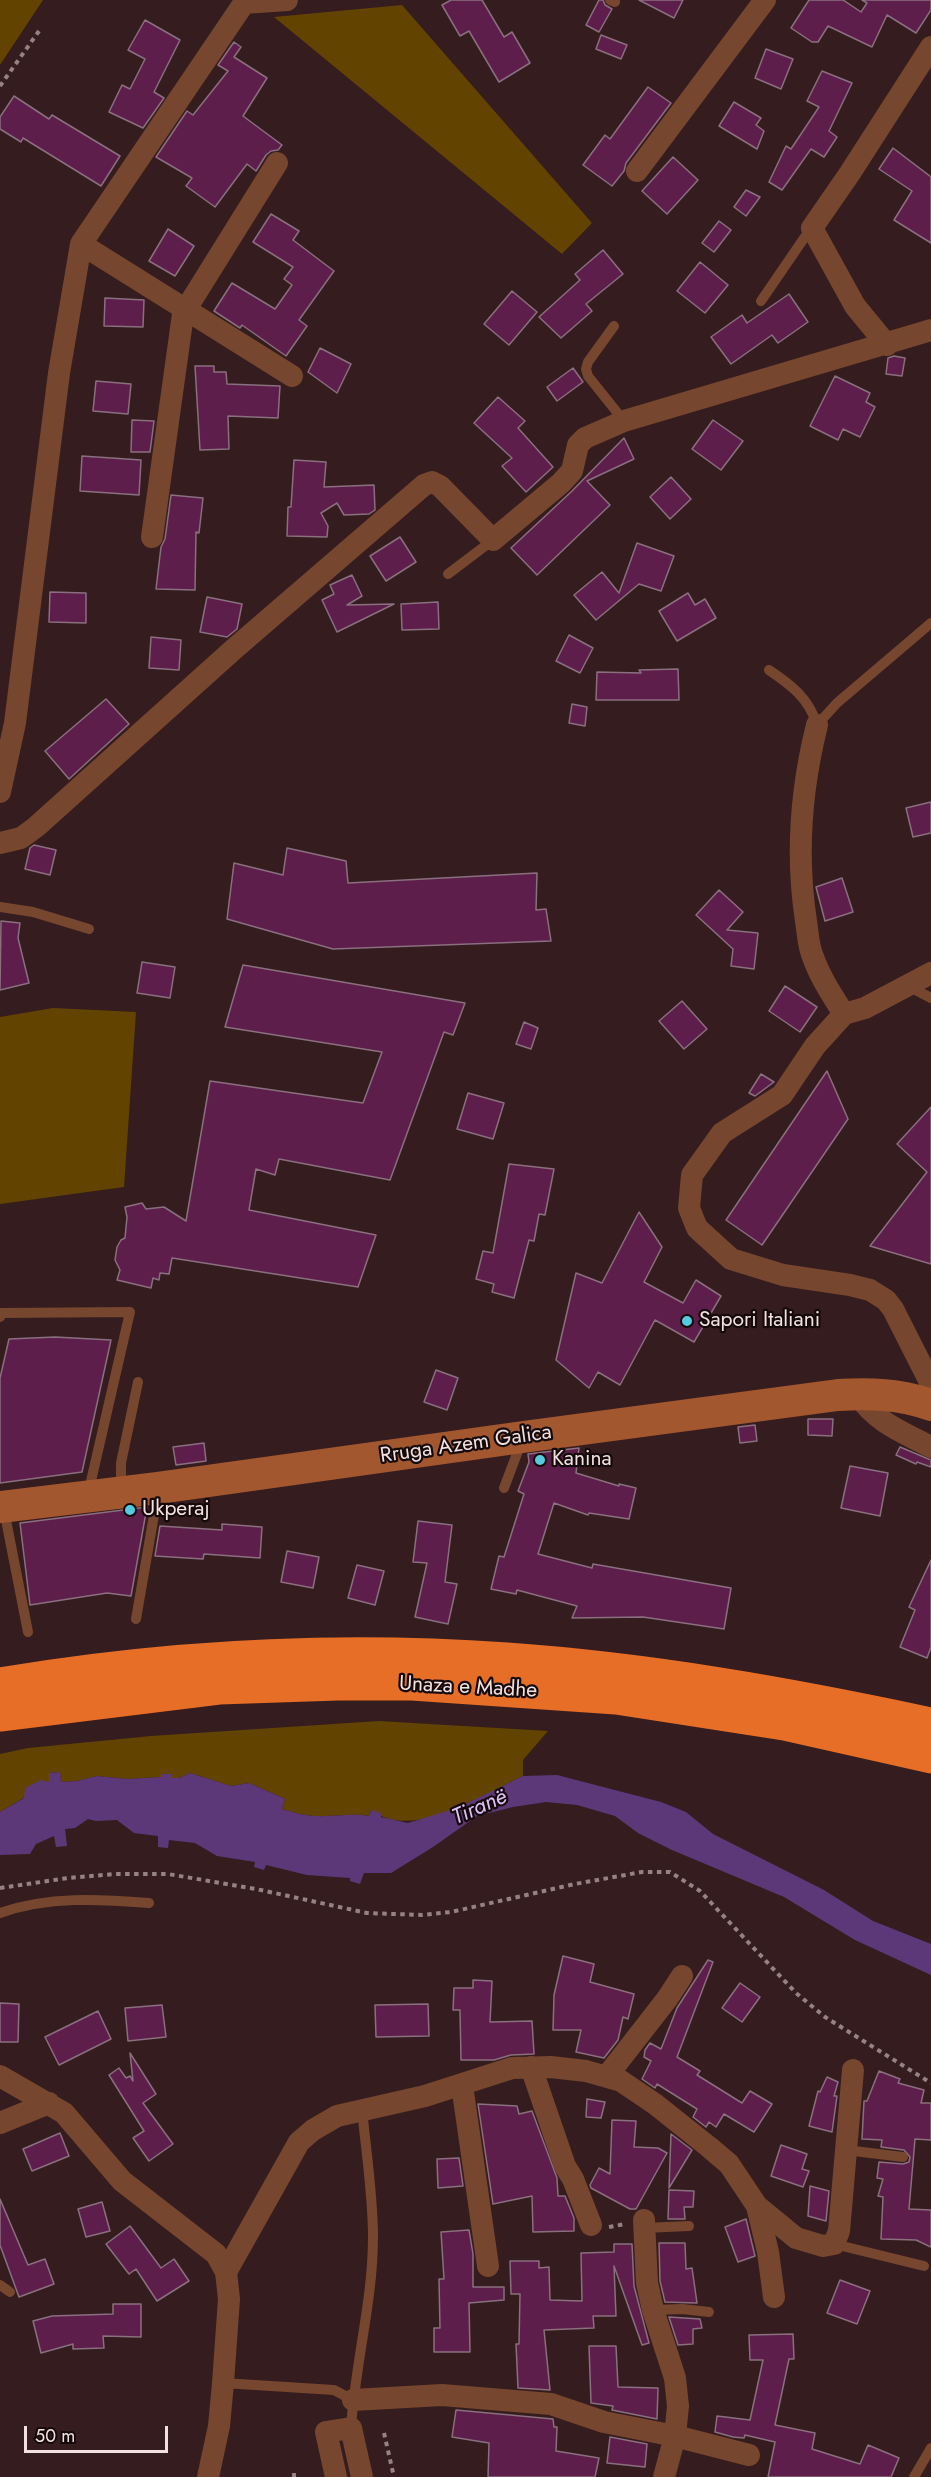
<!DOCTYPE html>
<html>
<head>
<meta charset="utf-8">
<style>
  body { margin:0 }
  #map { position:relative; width:931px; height:2477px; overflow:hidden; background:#351c1e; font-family:Jost,sans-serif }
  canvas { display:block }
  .scale { position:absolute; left:24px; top:2426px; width:144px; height:27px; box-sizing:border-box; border:3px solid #f3e1e1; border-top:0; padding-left:8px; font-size:18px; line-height:21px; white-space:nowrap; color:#f3e1e1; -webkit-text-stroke:4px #150a0b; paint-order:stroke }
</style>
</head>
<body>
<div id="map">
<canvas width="931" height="2477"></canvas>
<div class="scale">50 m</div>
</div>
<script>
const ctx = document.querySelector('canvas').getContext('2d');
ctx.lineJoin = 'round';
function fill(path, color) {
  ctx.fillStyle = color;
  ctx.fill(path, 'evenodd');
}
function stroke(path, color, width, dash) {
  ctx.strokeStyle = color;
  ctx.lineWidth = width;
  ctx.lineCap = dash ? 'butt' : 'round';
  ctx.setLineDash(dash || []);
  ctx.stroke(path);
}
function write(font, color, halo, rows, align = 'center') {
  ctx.font = font + ' Jost,sans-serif';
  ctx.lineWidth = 4.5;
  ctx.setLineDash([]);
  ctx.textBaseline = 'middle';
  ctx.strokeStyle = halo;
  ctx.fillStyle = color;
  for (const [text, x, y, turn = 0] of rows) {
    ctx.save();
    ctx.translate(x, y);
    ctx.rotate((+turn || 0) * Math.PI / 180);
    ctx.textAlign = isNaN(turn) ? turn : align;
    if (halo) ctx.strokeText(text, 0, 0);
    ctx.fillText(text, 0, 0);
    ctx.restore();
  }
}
fill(new Path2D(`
  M0,0H43L0,65Z
  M402,5L592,223L562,254L274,17Z
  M53,1008L136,1012L124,1187L0,1204V1017Z
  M379,1721L548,1731L523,1760V1776C482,1795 413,1842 371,1810L369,1816C351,1813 334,1817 316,1816C304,1816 293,1812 282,1809L285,1799L249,1783L231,1786L190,1773L179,1778H172V1774H161V1777L127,1779L97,1776L77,1781L61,1782L60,1772L49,1773L50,1782L0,1812V1754L28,1748L151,1736Z`), '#624400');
fill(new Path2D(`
  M60,1772L61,1782L77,1781L97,1776L127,1779L161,1777V1774H172V1778H179L190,1773L231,1786L249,1783L285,1799L282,1809C293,1812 304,1816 316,1816C334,1817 350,1813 369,1816L371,1810L381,1813V1817L408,1823L457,1808L523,1776L557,1775L661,1802L686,1812L713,1834L824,1890L873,1921L931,1944V1975L855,1940L784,1897L672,1850L638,1833L615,1816L577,1805L546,1802L513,1807L477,1816L433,1847L391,1873H364L360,1884L350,1881V1878L307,1875L266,1865L264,1870L254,1867L255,1862L217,1856L195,1843L169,1840L168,1848L158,1847V1836L134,1833L117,1820L96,1821L88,1819L75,1828L65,1829L67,1846L56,1847L54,1836L36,1844L30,1854L0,1855V1812L24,1798L25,1788L41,1780L49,1782V1773Z`), '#5d3878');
const building = new Path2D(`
  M451,0H482L504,37L512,32L530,63L499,82L469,31L460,36L442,5Z
  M599,0H603L605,5L612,9L599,32L586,25Z
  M639,0H683L674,18Z
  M809,0H843L861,12L867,3L862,0H931V10L916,33L887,15L872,47L828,26L818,42H812L791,28Z
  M145,20L180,40L154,92L164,98L143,128L109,112L122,85L130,89L145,59L128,50Z
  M601,35L627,45L621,59L596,49Z
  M234,42L241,47L234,57L267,78L243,116L282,145L278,150L271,151L266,155L256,171L247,164L215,207L186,186L192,178L156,157L187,111L193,115L228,71L218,65Z
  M766,49L793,59L781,89L755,78Z
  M822,71L852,83L829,131L837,137L824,157L811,149L782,190L769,182L786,146L791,149L819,107L807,101Z
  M648,87L671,103L626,163L624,171L612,186L583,165L605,135L610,139Z
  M14,96L49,119L52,115L120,156L101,186L23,138L21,142L0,129V117Z
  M734,102L761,118L756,125L764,131L757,149L719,126Z
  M893,148L931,177V243L894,220L912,191L879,169Z
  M673,157L698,180L667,214L642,191Z
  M746,190L760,197L746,216L734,207Z
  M271,214L299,231L293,240L334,271L299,320L307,326L286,356L242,325L240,328L214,311L232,283L275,309L292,285L284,279L293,267L253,242Z
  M719,221L731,230L714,252L702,243Z
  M168,229L194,246L175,276L149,261Z
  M603,250L623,274L586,304L592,311L561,338L539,317L580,280L575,274Z
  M700,262L728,285L705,313L677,291Z
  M512,291L537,312L509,345L484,324Z
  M789,294L808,322L778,343L772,335L731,364L711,337L742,315L747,323Z
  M105,298L144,300L143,327L104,326Z
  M320,348L351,364L337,393L308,372Z
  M894,356L905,358L902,376L886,374L888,358Z
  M195,366H214V372H226L227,384L280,386L278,418L228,416L229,449L200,450Z
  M573,368L583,382L557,401L547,387Z
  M835,376L870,393L866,402L875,407L860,437L843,429L838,440L810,426Z
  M96,381L131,384L128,414L93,411Z
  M498,397L525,421L518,428L553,467L526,492L502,466L512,458L474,423Z
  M132,420L154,421L150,452H131Z
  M713,420L743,441L721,470L692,449Z
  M624,438L634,459L587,481L610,505L537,575L511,548L571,492Z
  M82,456L141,460L139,495L80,491Z
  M294,460L326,462L324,487L374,485L375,510L369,514L344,515L337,503L321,513L328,526L327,537L287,536L288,507H291Z
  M671,477L691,499L670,519L650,497Z
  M171,495L203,498L199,533L196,532L195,590L156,589L161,547L165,539Z
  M400,537L416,562L386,581L370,556Z
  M637,543L674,556L661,591L639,584L596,620L574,595L602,572L619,593Z
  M352,575L362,596L347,605L394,604L337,632L322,600L334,594L330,585Z
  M50,592L86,593V623L49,622Z
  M688,593L695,605L705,599L716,618L677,641L659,611Z
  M207,597L242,604L237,629L227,637L200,632Z
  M438,602L439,629L402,630L401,604Z
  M569,635L593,648L580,673L556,661Z
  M151,637L181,640L179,670L149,668Z
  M678,669L679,700H596L597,672L641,673L639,670Z
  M106,699L129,724L69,779L45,751Z
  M572,704L587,707L585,726L569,723Z
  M931,802V833L913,837L906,808Z
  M34,845L56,850L50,875L25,869L30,848Z
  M287,848L346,861L348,883L537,873L536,910L546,909L551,941L333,949L227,919L234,863L283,875Z
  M842,878L853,912L825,921L816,887Z
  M719,890L743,912L727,930L758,933L754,969L731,966L733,949L696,915Z
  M1,921L20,923L18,938L29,983L0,990Z
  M142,962L175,967L170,998L137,993Z
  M243,965L465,1003L453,1035L444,1032L390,1180L279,1159L275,1175L256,1169L249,1210L376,1235L358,1287L172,1258L169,1274L160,1273L159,1280L153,1278L151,1288L117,1280L120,1270L115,1260L117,1247L121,1240L125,1238L127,1217L125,1207L142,1203L146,1209L164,1207L186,1221L210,1081L363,1103L382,1052L225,1027Z
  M785,986L817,1007L800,1032L769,1011Z
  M682,1001L707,1029L684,1049L659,1021Z
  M524,1022L538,1028L531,1049L516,1044Z
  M827,1071L848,1119L762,1245L726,1220Z
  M761,1074L774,1082L755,1096L749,1093Z
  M468,1093L504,1103L493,1139L457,1129Z
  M931,1107V1264L870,1246L927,1172L897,1144Z
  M509,1164L554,1169L545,1215L539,1214L534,1241L529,1240L514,1298L492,1292L494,1284L476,1279L483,1251L493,1253Z
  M639,1212L662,1247L644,1282L683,1303L696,1280L721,1296L694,1342L655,1320L620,1385L598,1372L589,1388L556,1360L576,1273L602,1283Z
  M55,1337L111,1340L82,1472L0,1483V1378L9,1339Z
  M436,1370L458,1378L447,1410L424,1402Z
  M808,1419H833L832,1436L808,1435Z
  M755,1425L757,1441L740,1443L738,1427Z
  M204,1443L206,1461L176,1465L173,1447Z
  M900,1447L931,1460V1467L917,1462L916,1464L896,1455Z
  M579,1448L576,1473L619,1486V1484L636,1488L629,1519L589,1513L588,1515L554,1503L538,1554L592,1568L593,1564L731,1588L724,1629L643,1617L572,1618L577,1606L517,1590L516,1594L491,1589L499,1556L504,1557L524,1494L518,1491L529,1462L528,1454Z
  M850,1466L888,1473L880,1516L841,1508Z
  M147,1507L131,1596L107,1593L30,1605L20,1523Z
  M418,1521L452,1525L445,1582L457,1584L448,1624L415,1617L427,1563L413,1562Z
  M222,1524L262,1527L260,1558L204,1554L203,1559L155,1556L160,1526L222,1530Z
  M287,1551L319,1557L313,1588L281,1582Z
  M931,1560V1647L927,1658L900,1647L915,1610L909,1607Z
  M357,1565L384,1571L375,1605L348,1598Z
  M563,1956L594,1964L590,1982L634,1994L628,2019L623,2017L618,2040L604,2058L576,2052L581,2030H553L554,1995Z
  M708,1960L713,1962L677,2057L700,2071L697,2075L742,2103L750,2091L772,2104L754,2132L724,2114L716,2127L709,2122L706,2127L693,2117L697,2109L657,2084L655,2088L642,2079L651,2061L644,2057L645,2050L650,2043L661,2049L677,2008Z
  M473,1980L492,1981L490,2022L532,2021L534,2054L511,2055L494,2060H461L460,2010H453L454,1988H473Z
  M740,1983L760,1997L742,2022L722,2008Z
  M0,2003L19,2004L18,2042H0Z
  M428,2004L429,2036L376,2037L375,2005Z
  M162,2005L166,2037L128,2041L125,2008Z
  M98,2011L111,2039L59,2065L45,2037Z
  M130,2053L156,2094L143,2103L173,2144L149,2161L133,2138L144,2131L109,2075L119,2068L126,2078L130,2076L133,2081Z
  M879,2071L900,2079L898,2083L924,2090L921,2103H931V2140L915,2139L909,2209L931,2210V2247L916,2240L881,2239L883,2197L878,2196L883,2179L877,2178L879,2162L903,2164L909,2162L910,2157L904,2150L881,2147L882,2140L862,2139L864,2101H867Z
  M827,2077L838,2082L834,2096H837L832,2132L809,2126L818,2091L820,2092Z
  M587,2099L605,2102L601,2118L586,2117Z
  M478,2104L517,2106L519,2114L532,2111L557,2178L558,2196H565L574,2218V2231L533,2232L532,2196L493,2204Z
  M612,2120L636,2121L634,2147L658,2148L667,2153L636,2209H630L591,2188L590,2185L599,2168L610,2174Z
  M60,2133L69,2156L32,2171L23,2149Z
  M671,2134L692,2150L669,2188Z
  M781,2145L807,2154L802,2169L809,2171L803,2187L771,2176Z
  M459,2158L463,2186L438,2188L437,2159Z
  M810,2186L829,2191L826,2221L808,2216Z
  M669,2190L694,2191L693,2207H684L685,2219H668Z
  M0,2199L28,2265L45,2259L54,2284L19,2297L0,2245Z
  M102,2202L110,2231L86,2237L78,2209Z
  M746,2219L755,2256L738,2262L725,2227Z
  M130,2226L161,2268L174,2259L189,2281L157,2301L136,2269L129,2274L106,2244Z
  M469,2230L473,2254V2287H504V2300L469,2303L470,2352H434V2328H440L439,2279H444L441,2232Z
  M659,2243H685L686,2269L692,2268L697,2303L665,2302L660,2281Z
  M614,2244H632L634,2286L649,2343L642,2345L614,2266L616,2316H593L594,2328L544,2330L550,2390L518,2388L516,2344H519L520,2294H511L510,2261H539V2268L549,2267L550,2300L582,2301L581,2253L614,2252Z
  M840,2280L870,2291L857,2324L827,2313Z
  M113,2304H141V2337L103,2336L104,2348L73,2349V2344L41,2353L33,2321L52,2316L113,2314Z
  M669,2317L700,2319L702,2328L693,2329V2344L678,2345Z
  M793,2334L794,2359H789L775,2425L815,2433L812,2449L860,2464L868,2445L899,2458L891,2477H768L775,2442L745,2435L744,2438L733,2437L715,2432L717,2416L750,2420L763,2360H750L749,2335Z
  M589,2346H616L618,2387L658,2388L657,2419L612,2410L613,2406L591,2403Z
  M456,2410L553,2419L554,2427H557L556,2451L599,2458L595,2477H488L489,2443L452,2437Z
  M610,2437L647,2444L645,2467L607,2463Z`);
fill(building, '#5e1e4b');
stroke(building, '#8a6f7f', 1.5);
stroke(new Path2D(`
  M0,86L39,31
  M0,1888L68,1878L116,1874H168L256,1889L367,1913L422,1915L451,1912L575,1884L642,1872H670L700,1891L796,1993L825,2017L931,2083
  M609,2227L625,2224
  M384,2433L394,2477
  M294,2473V2477`), '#978283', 4, [4.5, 4.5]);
stroke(new Path2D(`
  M610,0L615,2
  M761,301L811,228
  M614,326L588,362L586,369L588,376L624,421
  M448,574L493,540
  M769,670C791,685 809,698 817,725
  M817,725L837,703L931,623
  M0,907L33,912L89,929
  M908,986L931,998
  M0,1317L1,1313L130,1312L88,1494
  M504,1488L521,1443
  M121,1489V1463L138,1382
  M4,1510L28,1632
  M136,1619L158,1492
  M0,1913C48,1896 99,1899 149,1903
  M846,2150L903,2157
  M644,2228L689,2226
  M834,2244L924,2266
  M0,2285L10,2292
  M653,2310L682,2309L709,2312
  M223,2383L334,2390L353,2400
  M351,2428C355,2364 373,2301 373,2237C373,2195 366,2151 362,2109
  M914,2477L931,2448`), '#76462e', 10);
stroke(new Path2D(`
  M637,171L765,0
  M81,244L292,376
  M887,345L855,306L812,228L850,173L931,47
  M152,537L183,314L277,163
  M817,725C801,789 796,856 806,921C808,933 808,946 813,957C820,977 832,995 844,1014
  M0,792L15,723L59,373L81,244L244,3L287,0
  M0,843L21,838L36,827L234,649L424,485L432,482L440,486L493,540L561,483L572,471L578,445L585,438L624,421L931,330
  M931,973L865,1008L844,1014L815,1046L782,1095L722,1133L692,1175L689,1208L697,1228L731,1259L783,1275L850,1285L870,1290L886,1300L893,1309L931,1384
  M857,1394C877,1423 900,1431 931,1447
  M531,2067L565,2166L573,2179L591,2225
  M0,2076L64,2113L122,2181L216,2254L226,2272L229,2299L223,2383L219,2426L208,2477
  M607,2076L667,1999L682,1976
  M462,2085L488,2266
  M0,2123L49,2103
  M757,2206L768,2252L774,2297
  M644,2220L647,2283L653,2310L675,2378L678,2406L675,2436L749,2455
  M226,2272L299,2142L313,2130L337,2116L425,2096L512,2068L551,2067L586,2071L621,2081L655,2104L709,2147L729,2164L757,2206L796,2238L823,2246L834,2244L839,2231L853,2070
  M353,2400L442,2395L551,2404L604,2422L675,2436L664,2477
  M336,2477L326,2432L351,2428L362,2477`), '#76462e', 22);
stroke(new Path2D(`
  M0,1507L158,1488L523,1437L838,1395C870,1393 900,1394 931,1405`), '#a3572e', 32);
stroke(new Path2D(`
  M0,1684C167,1656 339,1647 507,1659C650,1669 791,1694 931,1724
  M0,1715L219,1688L338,1684H412L616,1698L784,1724L931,1757`), '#e66e27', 33);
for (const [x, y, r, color] of [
  [687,1321,6,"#55cade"],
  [540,1460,6,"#55cade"],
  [130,1510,6,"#55cade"]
]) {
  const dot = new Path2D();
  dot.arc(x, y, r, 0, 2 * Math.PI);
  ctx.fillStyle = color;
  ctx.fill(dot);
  stroke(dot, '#150a0b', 2);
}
write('21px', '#f3e1e1', '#150a0b', [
  ["Sapori Italiani",699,1321],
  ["Kanina",552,1460],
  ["Ukperaj",142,1510]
], 'left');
write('21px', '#f3e1e1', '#150a0b', [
  ["Rruga Azem Galica",466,1445,-8],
  ["Unaza e Madhe",468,1688,3]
]);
write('italic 22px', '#e0c2fa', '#150a0b', [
  ["Tiranë",480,1808,-24]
]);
</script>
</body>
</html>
